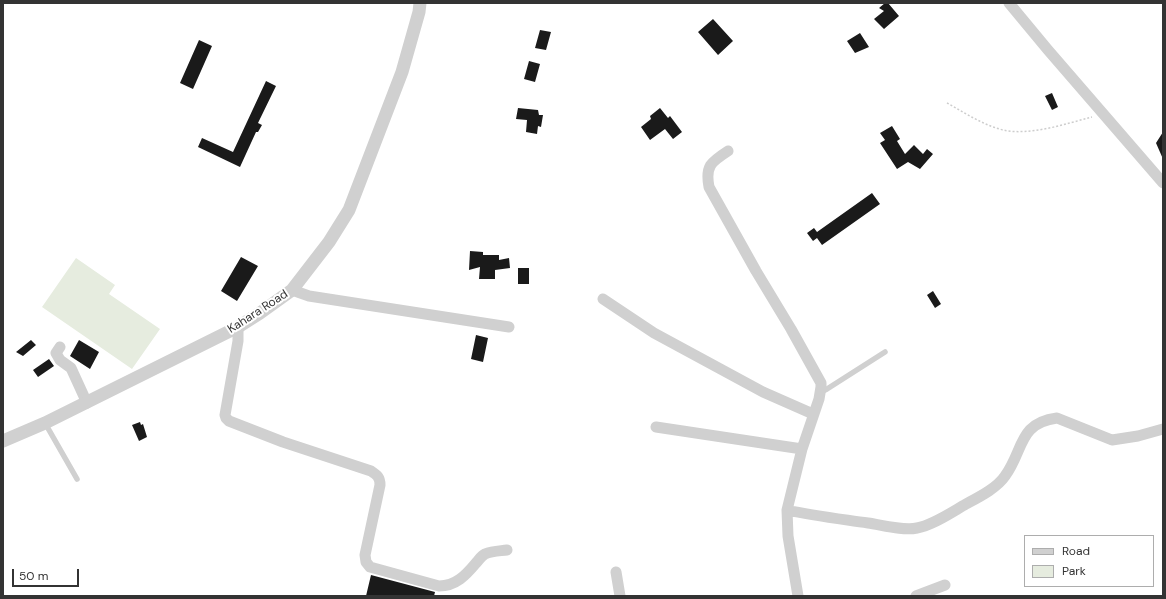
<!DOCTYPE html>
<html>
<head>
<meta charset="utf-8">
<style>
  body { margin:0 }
  #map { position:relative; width:1166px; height:599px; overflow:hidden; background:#fff; font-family:"DM Sans",sans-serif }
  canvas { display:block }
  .frame { position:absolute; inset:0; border:4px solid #333; pointer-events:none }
  .legend { position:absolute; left:1024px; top:535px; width:130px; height:52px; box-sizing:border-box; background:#fff; border:1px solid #adadad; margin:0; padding:5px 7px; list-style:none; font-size:12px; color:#333 }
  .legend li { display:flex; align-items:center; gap:8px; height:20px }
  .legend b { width:20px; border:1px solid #adadad }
  .scale { position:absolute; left:12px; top:569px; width:67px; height:18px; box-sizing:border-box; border:2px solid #333; border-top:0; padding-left:5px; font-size:12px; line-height:14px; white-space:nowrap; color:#333; -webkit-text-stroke:3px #fff; paint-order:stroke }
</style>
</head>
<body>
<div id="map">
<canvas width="1166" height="599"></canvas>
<div class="frame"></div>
<ul class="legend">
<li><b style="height:5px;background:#d0d0d0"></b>Road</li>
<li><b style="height:11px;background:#e6ecdf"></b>Park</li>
</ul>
<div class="scale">50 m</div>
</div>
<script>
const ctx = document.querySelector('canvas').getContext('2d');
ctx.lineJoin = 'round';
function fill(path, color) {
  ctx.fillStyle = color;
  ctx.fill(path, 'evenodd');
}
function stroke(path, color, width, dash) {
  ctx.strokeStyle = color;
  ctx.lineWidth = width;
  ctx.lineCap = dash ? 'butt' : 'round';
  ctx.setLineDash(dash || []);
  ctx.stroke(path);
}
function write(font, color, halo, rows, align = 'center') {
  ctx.font = font + ' "DM Sans",sans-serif';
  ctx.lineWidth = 4;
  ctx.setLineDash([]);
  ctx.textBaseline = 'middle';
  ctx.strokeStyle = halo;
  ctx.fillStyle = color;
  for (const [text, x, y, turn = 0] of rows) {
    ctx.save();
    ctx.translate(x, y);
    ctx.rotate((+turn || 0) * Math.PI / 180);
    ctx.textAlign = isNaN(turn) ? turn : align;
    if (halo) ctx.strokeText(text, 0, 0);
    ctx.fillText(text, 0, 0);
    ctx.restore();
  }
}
fill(new Path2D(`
  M76,258L115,285L109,294L160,329L132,369L42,307Z`), '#e6ecdf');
fill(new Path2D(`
  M885,3H888L899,16L884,29L874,19L884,11L879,8Z
  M713,19L733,41L718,55L698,32Z
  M540,30L551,32L546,50L535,48Z
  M860,33L869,47L855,53L847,41Z
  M199,40L212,46L193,89L180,83Z
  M529,61L540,64L535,82L524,79Z
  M266,81L276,86L258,123L262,125L258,132H256L240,167L198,147L202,138L233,152Z
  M1052,93L1058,107L1052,110L1045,96Z
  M518,108L538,110L539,115H543L541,127L538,126L537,134L526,132L527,120L516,119Z
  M660,108L668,118L670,116L682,132L673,139L665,129L650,140L641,127L651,119L650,116Z
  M892,126L900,139L897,141L905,154L914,145L923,154L927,149L933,154L920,169L908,162L897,169L880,143L885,140L880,133Z
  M1163,132V159L1156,143Z
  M872,193L880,204L822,245L817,238L813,241L807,233L814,228L817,232Z
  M470,251L483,252V255H499V260L509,258L510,268L495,270V279H479L480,267L469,270Z
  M241,257L258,266L237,301L221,291Z
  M518,268H529V284H518Z
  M933,291L941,304L935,308L927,295Z
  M476,335L488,338L483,362L471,359Z
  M31,340L36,345L23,356L16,352Z
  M79,340L99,352L90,369L70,356Z
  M49,359L54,366L38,377L33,370Z
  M140,422L141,425L143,424L147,437L139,441L132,425Z
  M371,575L435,592L434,596H366Z`), '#1a1a1a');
stroke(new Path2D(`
  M947,103C965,113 983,125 1003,130C1030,136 1065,124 1092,117`), '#cdcdcd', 1.5, [2, 2]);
stroke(new Path2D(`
  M821,392L827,389L885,352
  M45,423L77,479`), '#d0d0d0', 5.5);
stroke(new Path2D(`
  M1009,3L1048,50L1163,183
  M728,151C711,162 705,166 709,187L756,271L791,329L821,383V387L819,399L802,449L787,510L788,536L798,596
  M292,290L309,296L509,327
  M603,299L654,333L763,392L813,414
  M238,327V341L225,415L226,418L229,421L283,442L371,471C377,475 380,477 380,485L365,555L366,562L370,567L439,586C456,586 466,575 476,563C479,560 481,556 485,554C492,551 500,551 507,550
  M60,347L56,353L60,360L71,368L87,403
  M656,427L802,449
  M787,510C814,516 841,519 868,523C882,525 903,531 917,528C933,525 952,512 966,504C979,497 997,488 1005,476C1024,450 1018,423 1057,418L1112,440L1138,436L1163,429
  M616,572L620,596
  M916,596L945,585`), '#d0d0d0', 11);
stroke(new Path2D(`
  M3,441L45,423L238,327L260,313L292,290L329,242L349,210L402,72L419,12L420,3`), '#d0d0d0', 13);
write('12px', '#333', '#fff', [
  ["Kahara Road",258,312,-33]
]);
</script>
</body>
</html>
